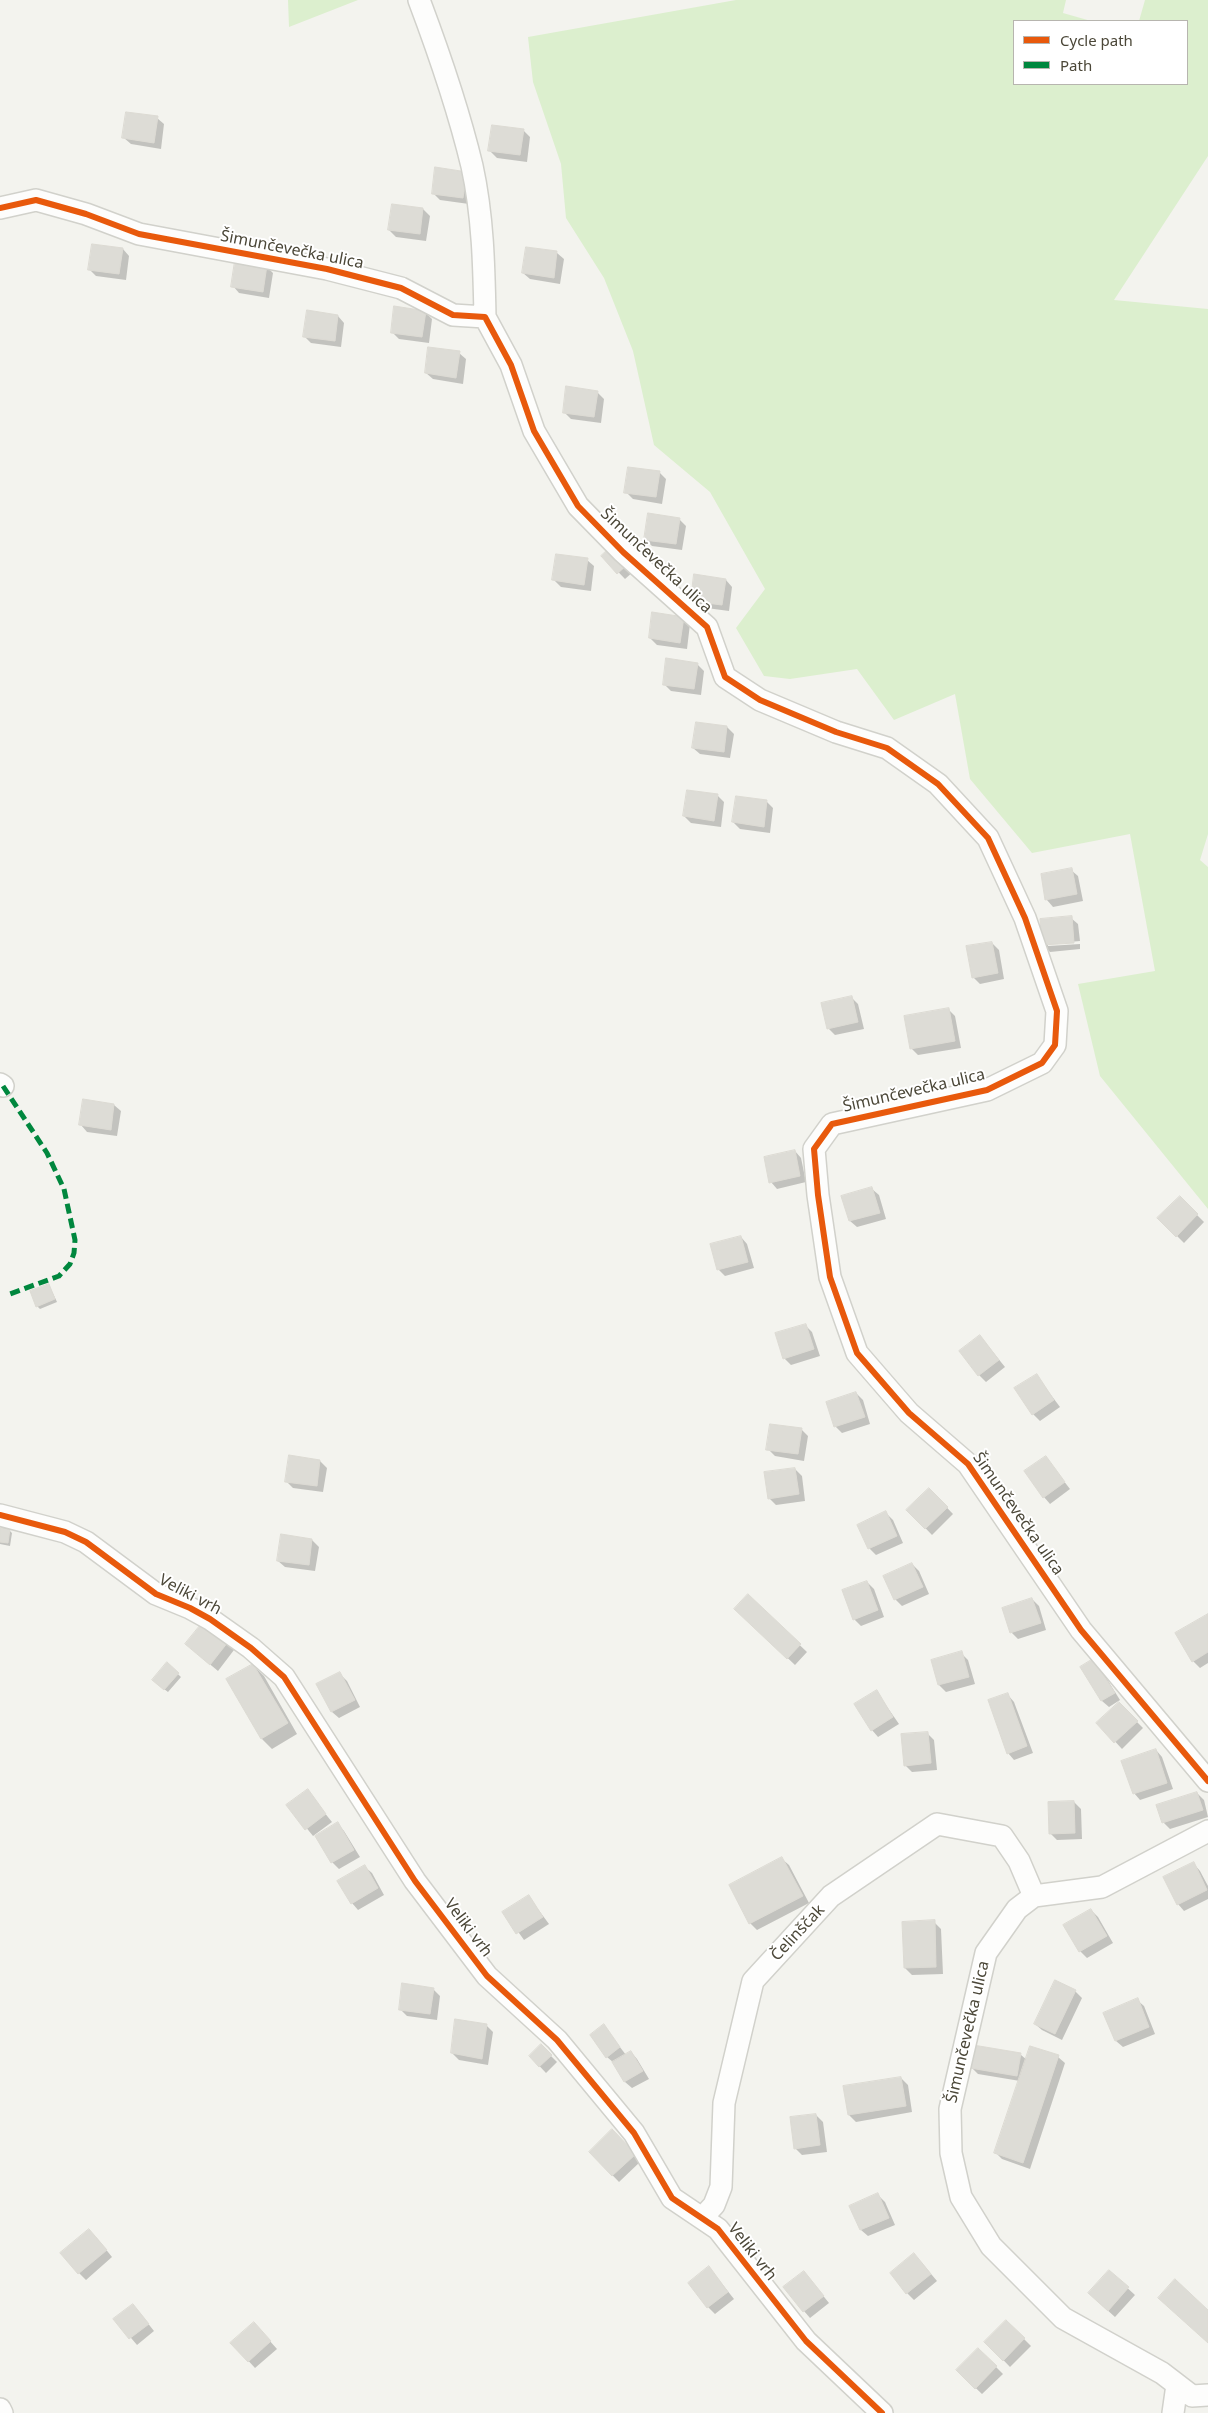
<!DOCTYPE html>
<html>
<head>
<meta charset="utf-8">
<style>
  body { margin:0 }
  #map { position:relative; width:1208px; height:2413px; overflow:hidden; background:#f3f3ee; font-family:"Noto Sans",sans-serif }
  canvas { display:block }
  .legend { position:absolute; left:1013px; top:20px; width:175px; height:65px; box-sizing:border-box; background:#fff; border:1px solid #b7b5af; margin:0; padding:6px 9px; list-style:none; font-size:15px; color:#4b4738 }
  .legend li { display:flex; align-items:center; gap:10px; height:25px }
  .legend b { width:25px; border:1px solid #b7b5af }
</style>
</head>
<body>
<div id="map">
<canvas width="1208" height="2413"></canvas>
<ul class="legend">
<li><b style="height:6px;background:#e8590c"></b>Cycle path</li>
<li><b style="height:6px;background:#00873e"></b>Path</li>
</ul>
</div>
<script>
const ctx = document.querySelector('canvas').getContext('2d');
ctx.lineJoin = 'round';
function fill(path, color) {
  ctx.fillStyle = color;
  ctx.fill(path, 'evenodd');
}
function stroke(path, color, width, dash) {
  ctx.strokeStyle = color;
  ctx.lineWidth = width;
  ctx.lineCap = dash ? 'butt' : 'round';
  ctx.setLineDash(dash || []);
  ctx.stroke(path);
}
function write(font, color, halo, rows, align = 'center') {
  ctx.font = font + ' "Noto Sans",sans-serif';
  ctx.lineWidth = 4;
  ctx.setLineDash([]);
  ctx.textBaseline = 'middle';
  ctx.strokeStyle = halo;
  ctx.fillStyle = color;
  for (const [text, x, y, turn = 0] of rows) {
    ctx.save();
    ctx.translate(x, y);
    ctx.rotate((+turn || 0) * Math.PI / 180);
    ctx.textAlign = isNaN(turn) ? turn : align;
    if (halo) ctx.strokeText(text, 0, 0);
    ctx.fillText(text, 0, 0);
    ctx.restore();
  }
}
fill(new Path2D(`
  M288,0H358L289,27Z
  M736,0H1066L1063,13L1091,21H1014V84H1187V21H1139L1145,0H1208V156L1114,300L1208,309V834L1200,860L1208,867V1209L1100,1076L1078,984L1155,971L1130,834L1032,853L970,779L955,694L894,720L857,669L790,679L764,676L736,628L765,589L710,492L654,445L633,351L604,278L566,218L561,164L533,82L528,37Z`), '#dcefce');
fill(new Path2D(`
  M157,118L164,124L161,149L131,144L124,138Z
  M523,130L530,137L527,162L497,158L490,151Z
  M466,173L469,204L440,200L433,193Z
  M423,209L430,216L426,241L396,237L389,230Z
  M123,249L129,256L126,280L96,276L89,269Z
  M557,253L564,259L560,284L530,279L523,273Z
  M266,266L273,273L269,298L239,293L233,286Z
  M425,312L432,319L429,343L399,339L392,332Z
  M338,316L344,323L341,347L311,343L304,336Z
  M459,353L466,359L463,384L433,379L426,373Z
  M597,392L604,399L601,423L571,419L564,412Z
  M659,472L666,479L662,504L633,499L626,492Z
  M679,519L686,526L682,550L652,546L646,540Z
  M603,556L634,571L625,579Z
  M587,560L594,566L591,591L561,587L554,580Z
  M726,580L732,587L729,611L699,607L692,600Z
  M683,618L690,624L687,649L657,645L650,638Z
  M697,664L704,671L701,695L671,691L664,684Z
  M727,727L734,734L730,758L700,754L693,748Z
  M718,796L724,802L721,827L691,823L684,816Z
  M767,802L773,808L770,833L740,829L733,822Z
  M1071,870L1078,876L1083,901L1053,907L1047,900L1042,875Z
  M1071,918L1078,924L1080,941L1048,944V946L1080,944V949L1050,952L1043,945Z
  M992,943L999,950L1004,979L980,984L973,977Z
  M851,997L858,1004L864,1029L835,1035L828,1028Z
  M948,1009L955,1016L961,1048L918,1055L911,1048Z
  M114,1105L121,1111L117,1136L87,1132L81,1125Z
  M795,1151L801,1158L806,1182L777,1189L771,1182Z
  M872,1189L879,1195L886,1219L857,1227L850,1221Z
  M1180,1198L1204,1222L1184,1243L1159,1218Z
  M741,1237L747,1244L754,1268L725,1276L718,1269Z
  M49,1285L57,1302L40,1309L37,1306Z
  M805,1325L812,1332L820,1356L791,1365L784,1358Z
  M980,1336L1005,1367L986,1382L979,1375Z
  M1036,1375L1060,1407L1040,1421L1033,1414Z
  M856,1393L863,1400L870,1424L842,1433L835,1426Z
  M801,1429L808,1436L804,1461L775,1456L768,1449Z
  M1046,1458L1070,1489L1050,1504L1044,1497Z
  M320,1461L327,1468L323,1492L293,1488L286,1481Z
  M795,1469L802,1476L805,1501L776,1505L769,1498Z
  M929,1489L953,1514L932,1535L908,1510Z
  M886,1513L893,1520L903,1543L876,1555L869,1548Z
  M0,1529L9,1530L12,1533L10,1546L0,1544Z
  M282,1536L312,1540L319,1547L315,1571L285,1567L278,1561Z
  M912,1564L919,1571L929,1594L902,1606L895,1599Z
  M867,1582L874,1589L884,1617L861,1626L854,1619Z
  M748,1596L807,1652L795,1665L736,1609Z
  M1032,1599L1039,1606L1046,1630L1018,1639L1011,1632Z
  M1208,1615V1663L1200,1668L1193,1661Z
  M228,1643L234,1650L218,1671L194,1651Z
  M961,1653L968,1660L975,1684L946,1692L939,1685L932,1661Z
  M1093,1661L1100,1668L1120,1700L1109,1707L1102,1701L1082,1667Z
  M167,1664L181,1677L168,1692L156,1683Z
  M253,1665L264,1676L297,1734L272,1749L262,1739Z
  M340,1674L347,1681L360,1707L339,1718L332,1712L318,1685Z
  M876,1691L899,1724L878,1737L872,1730Z
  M1008,1695L1014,1702L1033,1753L1014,1760L1008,1753Z
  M1119,1704L1143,1728L1122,1749L1098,1723Z
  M927,1733L934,1740L937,1770L912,1772L905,1765Z
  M1156,1750L1162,1757L1173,1789L1140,1800L1134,1793Z
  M307,1791L332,1822L313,1836L288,1805Z
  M1197,1793L1204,1800L1208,1817L1170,1829L1163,1822Z
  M1074,1802L1081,1809L1082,1839L1057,1840L1050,1833Z
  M338,1824L344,1831L360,1857L339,1869L332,1862Z
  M782,1859L789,1865L809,1903L757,1930L750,1923L731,1886Z
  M1194,1864L1200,1871L1208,1886V1899L1184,1911L1178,1904Z
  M365,1867L372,1873L384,1895L358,1910L352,1903Z
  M529,1897L549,1924L524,1940L504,1912Z
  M1091,1910L1098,1917L1113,1943L1087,1958L1080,1951L1065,1926Z
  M934,1922L941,1929L943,1974L912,1975L905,1968Z
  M433,1989L440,1996L437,2020L407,2016L400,2009Z
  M1075,1991L1082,1998L1062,2040L1042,2030L1035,2024Z
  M1137,2000L1144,2006L1155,2034L1123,2047L1116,2041L1105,2013Z
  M486,2025L493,2032L488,2065L459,2060L452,2053Z
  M604,2026L626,2055L631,2052L637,2059L649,2079L632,2088L625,2082L614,2063L607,2057Z
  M541,2046L557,2062L546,2073L530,2056Z
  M1021,2055L1027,2060L1058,2057L1065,2063L1030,2169L1002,2159L996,2153L1020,2081L978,2074L971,2067Z
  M901,2078L908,2085L912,2112L856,2122L849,2115Z
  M816,2115L823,2122L827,2152L802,2155L795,2148Z
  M612,2131L641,2161L619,2182L590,2152Z
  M878,2195L885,2202L895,2225L868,2236L861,2230Z
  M96,2237L112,2257L86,2280L79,2273Z
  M921,2262L937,2281L914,2300L907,2293Z
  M1109,2271L1135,2295L1115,2317L1096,2300Z
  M804,2272L829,2303L810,2318L804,2311Z
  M715,2275L734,2299L715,2314L708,2307Z
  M139,2312L154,2331L137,2345L115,2319Z
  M1006,2321L1031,2346L1010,2367L986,2342Z
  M260,2330L277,2349L255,2368L232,2343Z
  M978,2349L1003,2374L982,2394L957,2370Z`), '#0003');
const building = new Path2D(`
  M126,112L158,116L154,143L122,138Z
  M492,125L524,129L520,155L488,151Z
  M435,167L467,172L463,198L432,194Z
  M392,204L423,208L420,234L388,230Z
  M92,244L123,248L119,274L88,270Z
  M526,247L557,251L554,278L522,273Z
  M235,261L267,265L263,292L231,287Z
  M394,306L426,311L422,337L391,333Z
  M307,310L338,315L335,341L303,337Z
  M428,347L460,351L456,378L425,373Z
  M566,386L598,391L594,417L563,413Z
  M628,467L660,471L656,497L624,493Z
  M648,513L680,518L676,544L644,540Z
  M612,546L628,564L617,574L601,556Z
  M556,554L588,558L584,585L552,580Z
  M694,574L726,579L722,605L691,601Z
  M652,612L684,617L680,643L649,638Z
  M666,658L698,663L694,689L663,685Z
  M696,722L727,726L724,752L692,748Z
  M687,790L718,794L714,821L683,816Z
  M736,796L767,800L764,827L732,822Z
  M1072,868L1077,894L1045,900L1041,874Z
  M1072,916L1074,943L1042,945L1040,919Z
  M992,942L998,973L972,978L966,946Z
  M852,996L858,1022L827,1029L821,1003Z
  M949,1008L955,1041L910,1049L904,1016Z
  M83,1099L114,1104L111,1130L79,1125Z
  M795,1150L800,1176L769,1183L764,1157Z
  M872,1187L880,1213L849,1221L841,1196Z
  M1180,1196L1198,1214L1176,1237L1157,1218Z
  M741,1236L748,1262L717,1270L710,1244Z
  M49,1284L55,1299L36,1307L30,1291Z
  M806,1324L814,1349L783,1359L775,1333Z
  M980,1335L999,1360L978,1376L959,1351Z
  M1037,1374L1054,1400L1032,1415L1014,1388Z
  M856,1392L865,1417L834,1427L826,1402Z
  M770,1424L802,1428L798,1454L766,1450Z
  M289,1455L320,1460L317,1486L285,1482Z
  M1046,1456L1065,1482L1043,1498L1024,1471Z
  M795,1468L799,1494L768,1499L764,1472Z
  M929,1488L948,1507L925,1529L906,1510Z
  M886,1511L897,1536L868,1549L857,1525Z
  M0,1528L10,1529L8,1543L0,1542Z
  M281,1534L312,1539L309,1565L277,1561Z
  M912,1563L923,1587L894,1600L883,1576Z
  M867,1581L878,1610L853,1620L842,1590Z
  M748,1594L801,1644L787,1659L734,1609Z
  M1032,1598L1041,1623L1010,1633L1002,1608Z
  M1208,1614V1652L1192,1662L1175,1633Z
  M203,1622L228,1642L210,1665L185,1644Z
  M962,1651L969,1677L938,1685L931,1660Z
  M1093,1659L1115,1693L1101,1701L1080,1667Z
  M167,1662L179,1673L164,1690L152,1680Z
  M253,1664L288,1723L261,1739L226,1679Z
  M340,1672L355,1700L331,1712L316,1684Z
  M877,1690L893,1717L871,1731L854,1704Z
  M1008,1693L1027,1746L1007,1754L988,1700Z
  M1119,1702L1138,1721L1114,1743L1096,1723Z
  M928,1732L931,1763L904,1766L901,1734Z
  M1156,1749L1167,1783L1133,1794L1121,1761Z
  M308,1789L326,1814L305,1830L286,1805Z
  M1197,1792L1203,1810L1162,1823L1156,1805Z
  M1074,1801L1075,1833L1049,1834L1048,1802Z
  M338,1822L354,1850L331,1863L315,1836Z
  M782,1857L803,1896L749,1924L729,1885Z
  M1194,1862L1207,1890L1177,1905L1163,1877Z
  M365,1865L378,1888L351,1904L337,1881Z
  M529,1895L543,1917L516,1934L502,1912Z
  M1091,1909L1107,1936L1079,1952L1063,1925Z
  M935,1920L936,1967L904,1968L902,1922Z
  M1055,1980L1076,1990L1055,2034L1034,2024Z
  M402,1983L434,1988L430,2014L399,2010Z
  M1138,1998L1149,2027L1115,2041L1103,2013Z
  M455,2019L487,2024L482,2059L451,2053Z
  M604,2024L620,2047L606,2058L590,2035Z
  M541,2044L552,2055L539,2067L529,2056Z
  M973,2045L1021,2053L1017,2076L970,2068Z
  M1030,2046L1059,2055L1023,2163L994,2153Z
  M631,2051L643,2071L624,2082L612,2062Z
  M901,2077L906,2106L848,2115L843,2086Z
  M816,2114L820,2145L794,2149L790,2117Z
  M612,2129L636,2154L612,2176L589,2152Z
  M878,2193L889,2218L860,2230L849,2206Z
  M89,2229L107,2250L78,2274L60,2253Z
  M914,2253L931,2274L906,2294L890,2273Z
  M709,2266L728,2292L707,2308L688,2283Z
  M1109,2270L1129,2287L1108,2311L1088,2293Z
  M804,2271L824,2296L803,2312L783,2287Z
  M1175,2279L1208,2310V2343L1158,2298Z
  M133,2304L149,2324L129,2339L113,2319Z
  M1006,2320L1025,2338L1003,2361L984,2342Z
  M254,2322L271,2341L248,2362L230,2343Z
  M978,2348L997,2366L975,2389L956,2370Z`);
fill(building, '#dddcd6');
stroke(building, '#dcdad3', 1);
const minor = new Path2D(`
  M419,0C439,53 459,112 472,166C483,216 484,267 485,317
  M0,208L36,200L86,214L139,234L327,269L401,288L453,315L485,317L511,365L534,431L578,506L623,552L707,627L725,677L760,700L836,732L887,748L938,784L988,838L1025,918L1057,1011L1055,1045L1042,1063L987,1090L832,1124L814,1149L818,1195L830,1277L857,1353L909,1413L968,1464L1081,1630L1208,1781
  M0,1084L3,1086
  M0,1515L65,1532L86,1542L156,1594L190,1608L210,1619L251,1648L284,1677L415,1881L487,1976L557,2040L634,2133L672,2198L718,2229L806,2341L882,2413
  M1208,1831L1102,1887L1034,1896L1017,1909L986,1953L950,2109L951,2153L961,2197L991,2246L1063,2318L1162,2373L1192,2396L1208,2395
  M703,2217L714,2205L721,2187L724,2103L753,1981L831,1896L937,1824L1002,1836L1019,1861L1034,1896
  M0,2409L2,2413
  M1173,2413L1177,2385`);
stroke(minor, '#d1d1cb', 24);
stroke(minor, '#fdfdfc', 21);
stroke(new Path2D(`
  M3,1086L47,1153L64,1189L75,1240L74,1253L70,1264L59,1276L7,1295`), '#00873e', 5, [10, 5]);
stroke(new Path2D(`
  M0,208L36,200L86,214L139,234L327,269L401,288L453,315L485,317L511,365L534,431L578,506L623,552L707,627L725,677L760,700L836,732L887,748L938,784L988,838L1025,918L1057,1011L1055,1045L1042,1063L987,1090L832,1124L814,1149L818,1195L830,1277L857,1353L909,1413L968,1464L1081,1630L1208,1781
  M0,1515L65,1532L86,1542L156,1594L190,1608L210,1619L251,1648L284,1677L415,1881L487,1976L557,2040L634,2133L672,2198L718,2229L806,2341L882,2413`), '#e8590c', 6);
write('16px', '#4b4738', '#fff', [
  ["Šimunčevečka ulica",292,250,11],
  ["Šimunčevečka ulica",656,561,43],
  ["Šimunčevečka ulica",914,1091,-13],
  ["Šimunčevečka ulica",1018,1514,55],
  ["Veliki vrh",190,1595,28],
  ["Veliki vrh",468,1928,53],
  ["Čelinščak",798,1933,-47],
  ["Šimunčevečka ulica",968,2032,-77],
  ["Veliki vrh",752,2252,52]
]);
</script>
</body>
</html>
